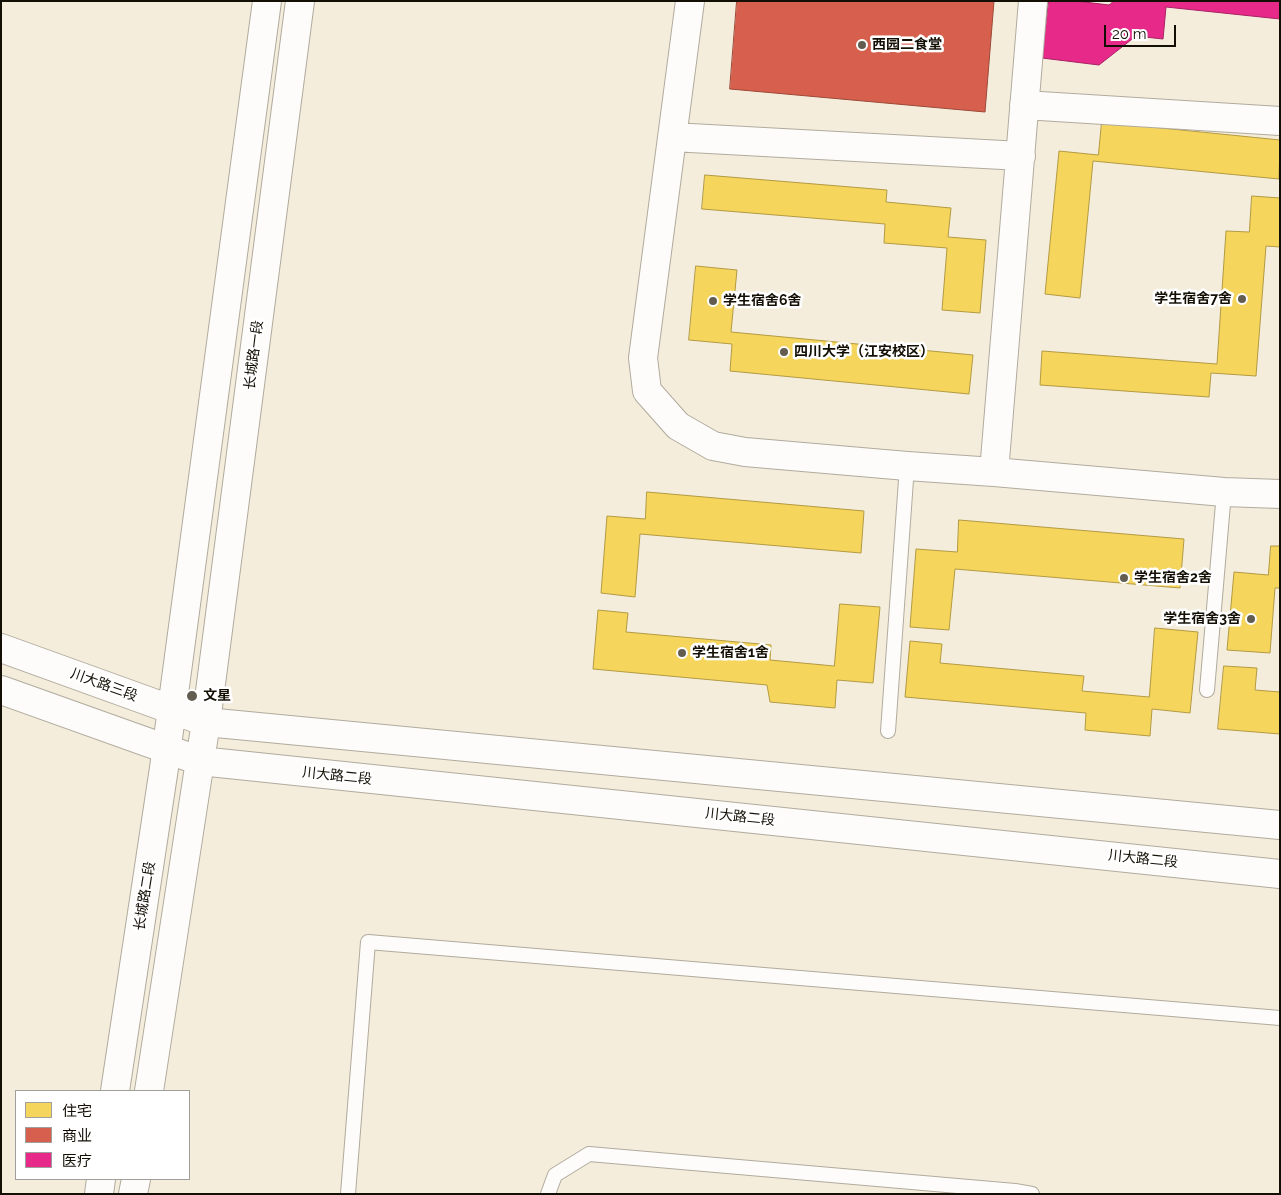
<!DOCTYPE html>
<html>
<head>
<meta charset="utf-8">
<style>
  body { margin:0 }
  #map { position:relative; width:1281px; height:1195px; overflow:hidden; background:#f4eddc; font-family:Raleway,"Noto Sans SC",sans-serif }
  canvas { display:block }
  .frame { position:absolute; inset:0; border:2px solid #130f05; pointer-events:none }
  .legend { position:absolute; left:15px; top:1090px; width:175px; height:90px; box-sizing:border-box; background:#fff; border:1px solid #a19f9b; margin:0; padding:6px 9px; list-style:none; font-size:15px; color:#130f05 }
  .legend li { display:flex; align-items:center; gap:10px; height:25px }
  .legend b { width:25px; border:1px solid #a19f9b }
  .scale { position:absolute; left:1104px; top:25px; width:72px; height:22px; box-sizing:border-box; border:2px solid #130f05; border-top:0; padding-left:6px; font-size:15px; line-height:18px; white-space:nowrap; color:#130f05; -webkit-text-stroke:4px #fff; paint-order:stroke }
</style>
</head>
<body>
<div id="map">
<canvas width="1281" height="1195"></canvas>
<div class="frame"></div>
<ul class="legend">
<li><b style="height:14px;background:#f6d55c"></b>住宅</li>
<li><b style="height:14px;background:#d6604d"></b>商业</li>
<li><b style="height:14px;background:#e7298a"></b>医疗</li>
</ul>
<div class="scale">20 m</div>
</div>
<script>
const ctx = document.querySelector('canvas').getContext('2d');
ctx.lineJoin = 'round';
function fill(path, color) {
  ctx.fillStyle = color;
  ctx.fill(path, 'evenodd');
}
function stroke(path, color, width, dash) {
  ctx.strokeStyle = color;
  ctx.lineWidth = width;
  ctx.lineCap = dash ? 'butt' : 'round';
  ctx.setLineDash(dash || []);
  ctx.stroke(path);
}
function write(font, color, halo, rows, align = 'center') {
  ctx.font = font + ' Raleway,"Noto Sans SC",sans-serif';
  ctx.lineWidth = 5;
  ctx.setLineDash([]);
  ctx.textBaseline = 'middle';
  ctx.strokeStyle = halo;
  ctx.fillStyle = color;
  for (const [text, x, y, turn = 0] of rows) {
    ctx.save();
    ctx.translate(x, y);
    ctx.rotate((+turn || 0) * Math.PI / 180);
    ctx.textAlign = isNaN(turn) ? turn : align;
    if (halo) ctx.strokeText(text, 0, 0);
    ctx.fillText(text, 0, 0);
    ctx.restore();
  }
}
const homes = new Path2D(`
  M1102,122L1280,140L1279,179L1093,161L1080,298L1045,294L1059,151L1098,155Z
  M705,175L887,190L886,202L951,208L948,237L986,240L980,313L942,310L947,248L884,243L885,224L702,209Z
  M1252,196L1280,198V247L1266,246L1256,376L1211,373L1209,397L1040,385L1042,351L1217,364L1226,231L1249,232Z
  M696,266L737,270L731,332L973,355L969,394L730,371L732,344L689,340Z
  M647,492L864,511L861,553L640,534L635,597L601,593L607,516L645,519Z
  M959,520L1184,539L1180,588L955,569L949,630L910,627L916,549L957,552Z
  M1271,546H1280V588H1275L1270,653L1227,650L1234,572L1268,575Z
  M840,604L880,607L873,683L837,680L835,708L770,702L767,685L593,669L598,610L628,613L626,632L771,645L770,660L834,666Z
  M1155,628L1198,632L1190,713L1152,709L1150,736L1085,730L1086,713L905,697L910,641L942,644L940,663L1084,676L1082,691L1149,697Z
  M1224,666L1257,668L1255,690L1280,692V734L1218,729Z`);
fill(homes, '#f6d55c');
stroke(homes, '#b29a42', 1);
const shops = new Path2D(`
  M737,1H994L985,112L730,89Z`);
fill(shops, '#d6604d');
stroke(shops, '#9c4837', 1);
const health = new Path2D(`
  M1049,1H1076L1109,5L1114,1H1280V19L1166,7L1163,39L1136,36L1099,65L1042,58Z`);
fill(health, '#e7298a');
stroke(health, '#a72162', 1);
const service = new Path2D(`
  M1207,690L1224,492
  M888,731L907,466
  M348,1194L368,942L1280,1018
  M548,1194L555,1175L589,1154L1015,1191L1032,1194`);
const minor = new Path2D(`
  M690,1L643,358L647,391L678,426L713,446L745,452L907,466L994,472L1224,492L1280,494
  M1024,105L1280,121
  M672,137L1021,156
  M994,472L1033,1`);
const secondary = new Path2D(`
  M1,648L206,722L1280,825
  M1,690L200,761L1280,874
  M115,1091L164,768L267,1
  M149,1091L206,722L300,1
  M99,1194L101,1179
  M133,1194L136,1179`);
stroke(service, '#b1ab9e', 16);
stroke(minor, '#b1ab9e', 30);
stroke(secondary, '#b1ab9e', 30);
stroke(service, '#fdfcfa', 14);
stroke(minor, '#fdfcfa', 28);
stroke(secondary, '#fdfcfa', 28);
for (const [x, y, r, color] of [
  [862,45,5,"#625d50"],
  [1242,299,5,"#625d50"],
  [713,301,5,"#625d50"],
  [784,352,5,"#625d50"],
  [1124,578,5,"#625d50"],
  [1251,619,5,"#625d50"],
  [682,653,5,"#625d50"],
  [192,696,6,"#625d50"]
]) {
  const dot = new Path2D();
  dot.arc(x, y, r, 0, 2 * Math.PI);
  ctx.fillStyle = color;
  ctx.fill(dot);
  stroke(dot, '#fff', 2);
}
write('bold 14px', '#130f05', '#fff', [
  ["西园二食堂",872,45],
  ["学生宿舍7舍",1232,299,"right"],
  ["学生宿舍6舍",723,301],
  ["四川大学（江安校区）",794,352],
  ["学生宿舍2舍",1134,578],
  ["学生宿舍3舍",1241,619,"right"],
  ["学生宿舍1舍",692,653],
  ["文星",203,696]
], 'left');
write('14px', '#130f05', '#fff', [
  ["长城路一段",254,355,-83],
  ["川大路三段",104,685,20],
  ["川大路二段",337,776,6],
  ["川大路二段",740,817,6],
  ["川大路二段",1143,859,6],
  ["长城路二段",145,896,-81]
]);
</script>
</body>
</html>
